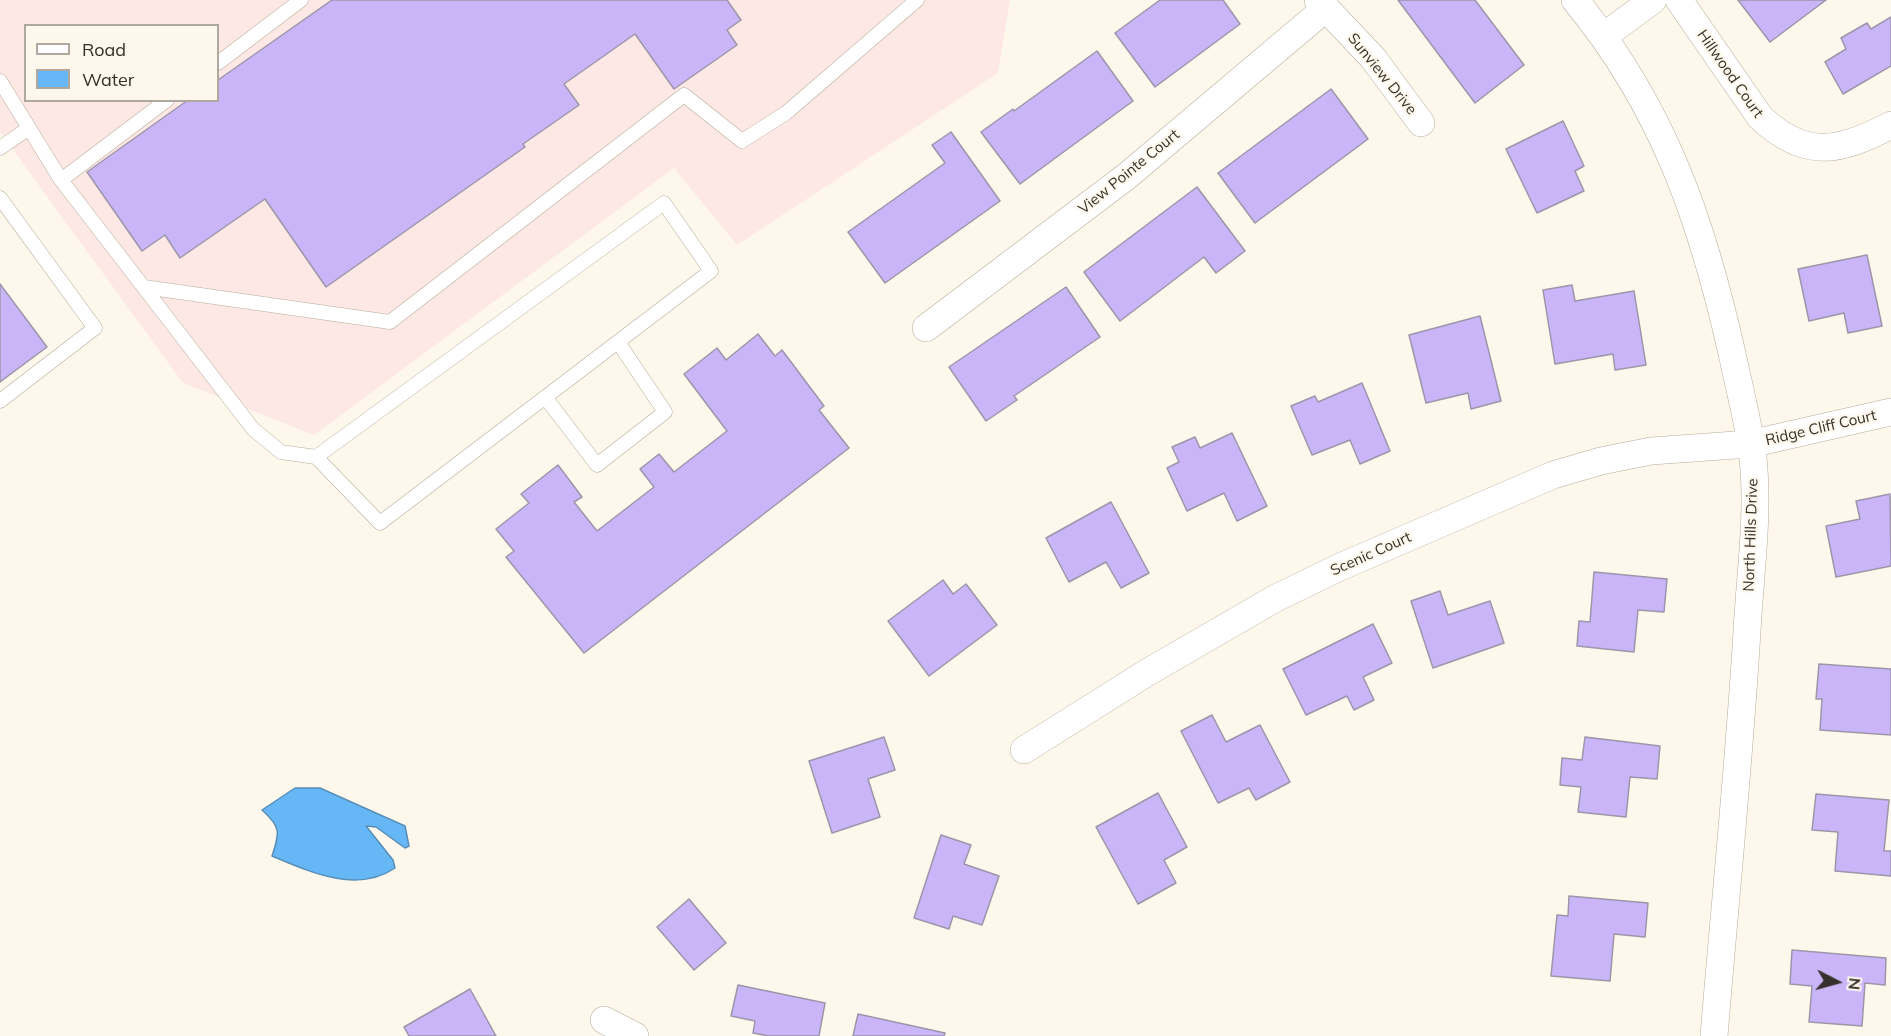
<!DOCTYPE html>
<html>
<head>
<meta charset="utf-8">
<style>
  body { margin:0 }
  #map { position:relative; width:1891px; height:1036px; overflow:hidden; background:#fef7ec; font-family:Mulish,sans-serif }
  canvas { display:block }
  .legend { position:absolute; left:24px; top:24px; width:195px; height:78px; box-sizing:border-box; background:#fef7ec; border:2px solid #aea89e; margin:0; padding:8px 10px; list-style:none; font-size:18px; color:#35312a }
  .legend li { display:flex; align-items:center; gap:12px; height:30px }
  .legend b { width:30px; border:2px solid #aea89e }
  .north { position:absolute; left:1807px; top:952px; width:60px; height:60px; -webkit-text-stroke:4px #fef7ec; paint-order:stroke; rotate:96deg; font-size:16px; font-weight:700; line-height:24px; text-align:center; color:#35312a }
  .north::after { content:''; display:block; margin:auto; width:21px; height:27px; background:#35312a; clip-path:polygon(50% 0,100% 100%,50% 72%,0 100%) }
</style>
</head>
<body>
<div id="map">
<canvas width="1891" height="1036"></canvas>
<ul class="legend">
<li><b style="height:8px;background:#fff"></b>Road</li>
<li><b style="height:16px;background:#65b7f5"></b>Water</li>
</ul>
<div class="north">N</div>
</div>
<script>
const ctx = document.querySelector('canvas').getContext('2d');
ctx.lineJoin = 'round';
function fill(path, color) {
  ctx.fillStyle = color;
  ctx.fill(path, 'evenodd');
}
function stroke(path, color, width, dash) {
  ctx.strokeStyle = color;
  ctx.lineWidth = width;
  ctx.lineCap = dash ? 'butt' : 'round';
  ctx.setLineDash(dash || []);
  ctx.stroke(path);
}
function write(font, color, halo, rows, align = 'center') {
  ctx.font = font + ' Mulish,sans-serif';
  ctx.lineWidth = 4.5;
  ctx.setLineDash([]);
  ctx.textBaseline = 'middle';
  ctx.strokeStyle = halo;
  ctx.fillStyle = color;
  for (const [text, x, y, turn = 0] of rows) {
    ctx.save();
    ctx.translate(x, y);
    ctx.rotate((+turn || 0) * Math.PI / 180);
    ctx.textAlign = isNaN(turn) ? turn : align;
    if (halo) ctx.strokeText(text, 0, 0);
    ctx.fillText(text, 0, 0);
    ctx.restore();
  }
}
fill(new Path2D(`
  M0,0H1010L998,73L737,245L674,168L314,435L183,383L0,132ZM26,26H218V100H26Z`), '#fee8e5');
const water = new Path2D(`
  M295,788H320L405,826L409,846L405,848L376,827L366,826L393,860L395,868C357,894 310,872 272,856C280,832 281,827 262,810Z`);
fill(water, '#65b7f5');
stroke(water, '#578fb8', 1.5);
const building = new Path2D(`
  M332,0H727L741,20L727,30L737,45L674,89L635,34L564,84L579,105L523,144L525,147L326,287L265,199L180,258L165,235L142,251L87,172L188,100H218V80Z
  M1160,0H1223L1240,24L1155,87L1115,33Z
  M1398,0H1475L1524,65L1475,103Z
  M1738,0H1826L1770,42Z
  M1891,17V66L1843,94L1825,62L1846,49L1841,38L1867,23L1871,29Z
  M1097,51L1133,101L1020,184L981,132L1013,109L1014,111Z
  M1331,89L1368,139L1255,223L1218,173Z
  M1563,121L1584,166L1575,171L1584,191L1537,213L1506,149Z
  M951,132L1000,201L885,283L848,232L945,163L932,145Z
  M1197,187L1245,251L1216,273L1204,257L1120,321L1084,272Z
  M1867,255L1882,326L1848,333L1844,313L1809,321L1798,269Z
  M0,284L47,347L0,382Z
  M1572,285L1575,301L1634,291L1646,365L1615,370L1613,354L1555,364L1543,290Z
  M1066,287L1100,337L1014,396L1017,400L986,421L949,367Z
  M1480,316L1501,401L1471,409L1468,393L1426,403L1409,335Z
  M758,334L775,356L782,350L824,406L819,410L849,448L584,653L506,557L514,551L496,529L529,503L521,494L558,465L582,497L574,502L597,531L654,487L640,469L659,454L674,472L727,431L684,374L717,348L726,360Z
  M1362,383L1390,451L1360,464L1350,440L1312,455L1291,406L1315,396L1318,402Z
  M1232,433L1267,506L1237,521L1224,493L1187,511L1167,468L1179,462L1172,447L1195,437L1200,448Z
  M1890,494L1891,566L1836,577L1826,526L1860,519L1856,501Z
  M1111,502L1149,573L1121,588L1106,562L1069,582L1046,538Z
  M1594,572L1667,579L1664,612L1638,610L1634,652L1577,646L1579,621L1590,622Z
  M943,580L953,594L966,584L997,625L929,676L888,621Z
  M1440,591L1448,615L1490,601L1504,643L1433,668L1411,601Z
  M1373,624L1392,663L1363,677L1374,700L1354,710L1347,696L1306,715L1283,669Z
  M1819,664L1891,669V735L1820,730L1822,699H1816Z
  M1212,715L1226,742L1260,725L1290,782L1256,800L1249,788L1218,803L1181,731Z
  M884,737L895,770L868,779L880,817L832,833L809,761Z
  M1585,737L1660,746L1657,779L1630,777L1626,817L1578,812L1581,787L1560,785L1562,758L1582,760Z
  M1158,793L1187,847L1164,860L1176,883L1138,904L1096,827Z
  M1816,794L1889,800L1884,851H1891V876L1835,871L1838,832L1812,830Z
  M941,835L971,845L964,864L999,876L982,925L953,916L949,929L914,918Z
  M1569,896L1648,903L1645,937L1614,934L1610,981L1551,976L1557,915L1568,916Z
  M689,899L726,943L694,970L657,927Z
  M1792,950L1886,958L1885,985L1865,983L1862,1026L1809,1022L1812,986L1790,984Z
  M738,985L825,1003L819,1036H769L753,1033L755,1021L731,1016Z
  M470,989L496,1036H409L404,1027Z
  M858,1014L945,1033L944,1036H853Z`);
fill(building, '#cbb5f9');
stroke(building, '#9b96a9', 1.5);
const lane = new Path2D(`
  M218,63L301,0
  M0,81L61,180L253,429L281,452L316,457L664,203L711,271L380,523L316,457
  M0,148L29,128
  M61,180L167,100
  M0,198L95,328L0,401
  M144,287L390,322L684,95L742,141L786,113L917,0
  M545,397L597,465L665,412L618,342`);
const street = new Path2D(`
  M1318,0L1373,58L1421,123
  M1575,0C1664,108 1703,223 1733,358C1740,391 1749,425 1753,458C1759,515 1750,575 1747,631C1739,766 1725,901 1714,1036
  M1679,0L1760,117C1805,160 1840,152 1891,125
  M1604,36L1653,0
  M926,328L1127,176L1326,8
  M1024,750L1148,672L1276,598L1340,567L1553,475L1601,461L1651,451L1750,444L1891,412
  M604,1020L635,1036`);
stroke(lane, '#b6ac9a', 15);
stroke(street, '#b6ac9a', 28);
stroke(lane, '#fff', 14);
stroke(street, '#fff', 27);
write('15px', '#35312a', '#fef7ec', [
  ["Sunview Drive",1382,74,51],
  ["Hillwood Court",1730,74,55],
  ["View Pointe Court",1129,172,-39],
  ["Ridge Cliff Court",1821,428,-13],
  ["North Hills Drive",1751,535,-88],
  ["Scenic Court",1371,554,-24]
]);
</script>
</body>
</html>
